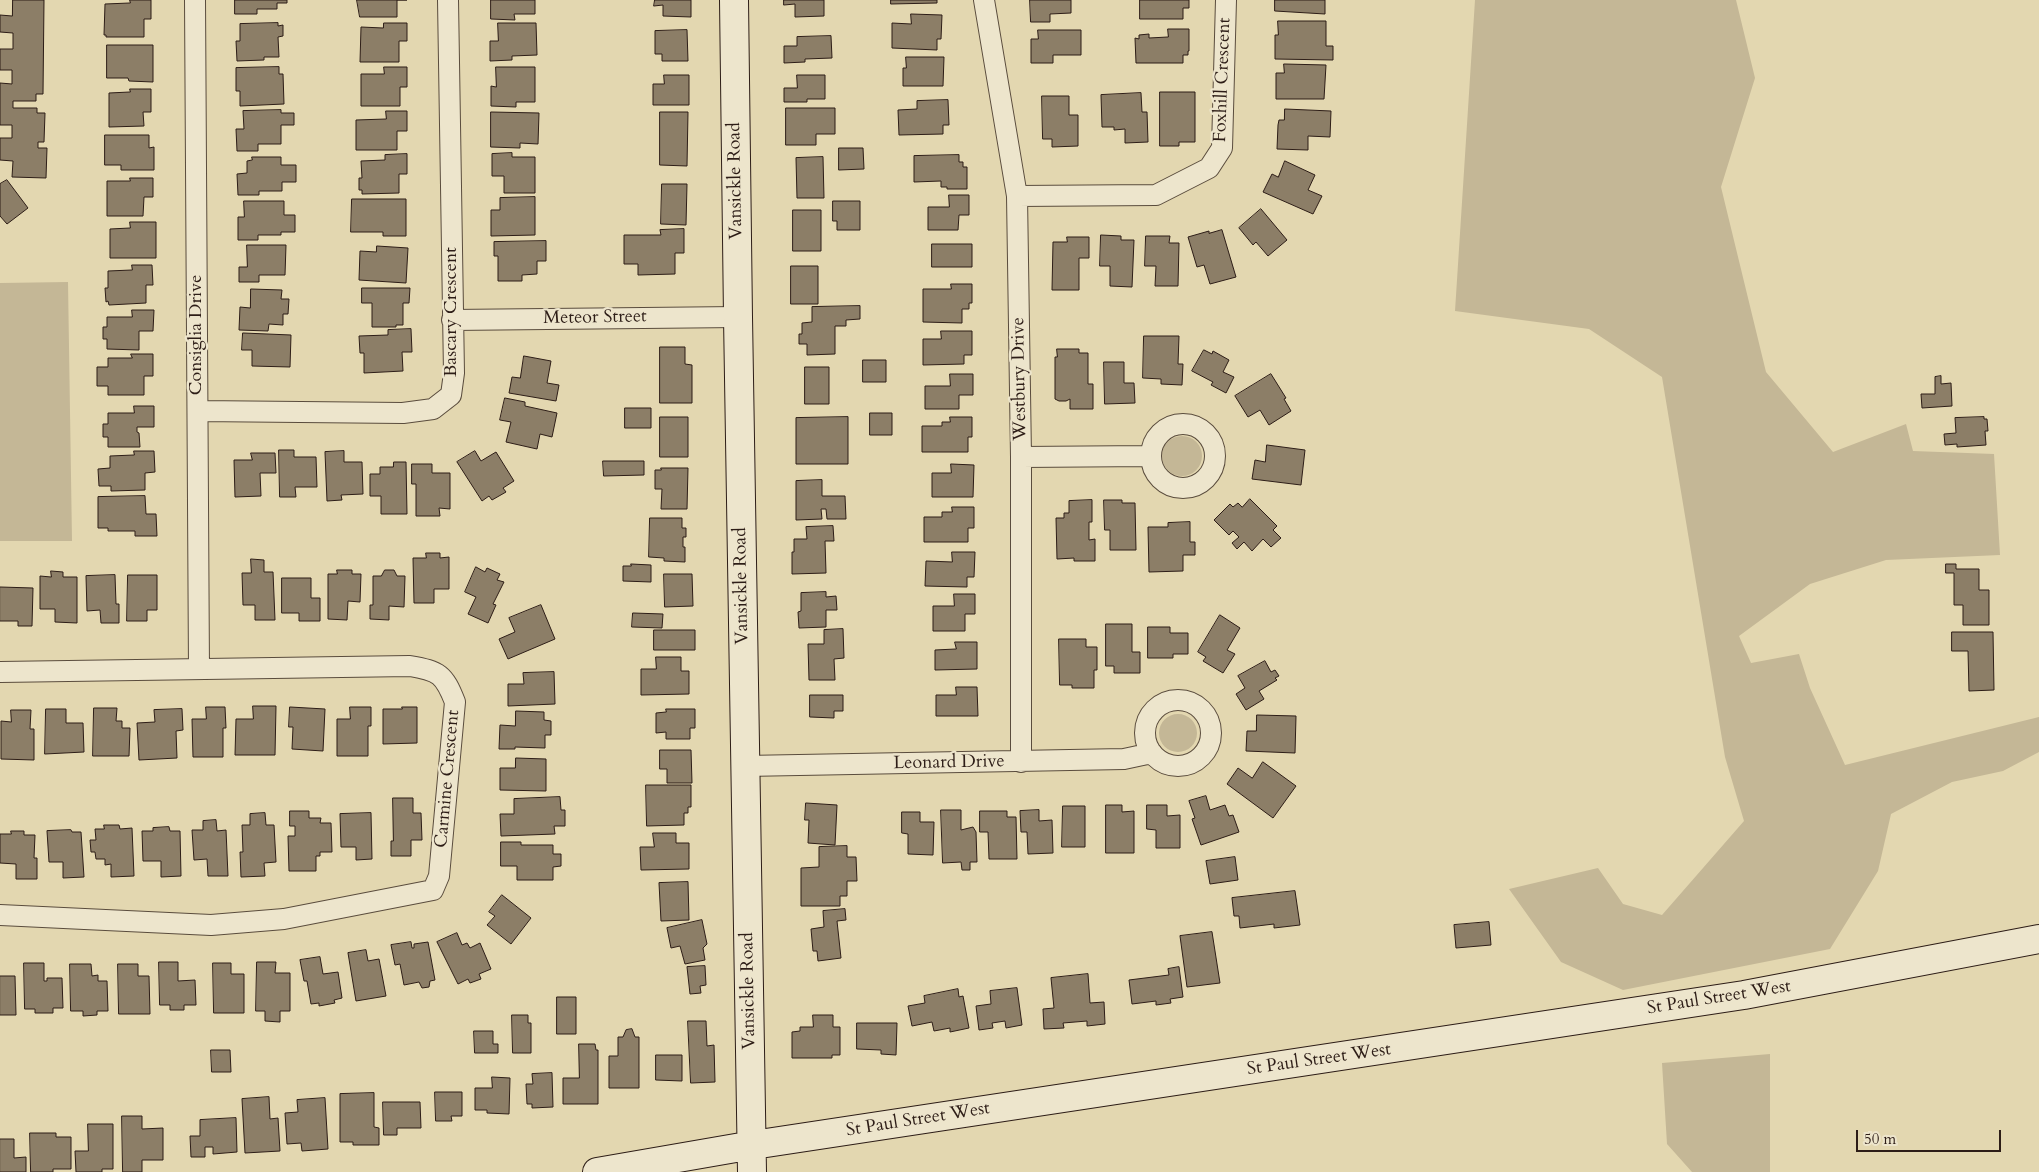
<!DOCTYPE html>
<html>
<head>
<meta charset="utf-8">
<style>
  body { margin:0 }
  #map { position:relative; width:2039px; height:1172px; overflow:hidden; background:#e3d7b0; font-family:Cardo,serif }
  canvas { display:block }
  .scale { position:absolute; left:1856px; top:1130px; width:145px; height:22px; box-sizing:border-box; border:2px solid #2d1d17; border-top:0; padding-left:6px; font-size:15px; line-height:18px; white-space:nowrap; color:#2d1d17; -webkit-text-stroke:4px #ede5cc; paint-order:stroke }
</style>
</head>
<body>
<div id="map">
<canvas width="2039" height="1172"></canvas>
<div class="scale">50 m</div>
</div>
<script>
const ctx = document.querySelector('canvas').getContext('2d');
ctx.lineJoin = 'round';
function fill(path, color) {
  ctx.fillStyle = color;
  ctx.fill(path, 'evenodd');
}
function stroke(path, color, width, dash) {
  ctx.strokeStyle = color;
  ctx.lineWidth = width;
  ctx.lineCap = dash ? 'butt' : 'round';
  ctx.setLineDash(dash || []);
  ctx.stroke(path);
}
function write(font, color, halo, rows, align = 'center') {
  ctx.font = font + ' Cardo,serif';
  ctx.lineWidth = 4.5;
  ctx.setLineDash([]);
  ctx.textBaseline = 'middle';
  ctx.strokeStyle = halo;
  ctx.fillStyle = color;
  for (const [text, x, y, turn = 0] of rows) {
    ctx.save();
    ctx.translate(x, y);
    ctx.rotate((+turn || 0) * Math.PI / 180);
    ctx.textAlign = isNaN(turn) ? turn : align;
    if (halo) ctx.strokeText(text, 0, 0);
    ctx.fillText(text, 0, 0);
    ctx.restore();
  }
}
fill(new Path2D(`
  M1475,0H1736L1755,78L1721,187L1766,372L1833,452L1906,424L1913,451L1994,454L2000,555L1886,560L1810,584L1739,636L1751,663L1799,654L1810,688L1845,765L2039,717V752L2003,771L1952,782L1891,814L1878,871L1830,949L1623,990L1561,962L1509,889L1598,868L1623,904L1662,915L1744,821L1725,757L1662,377L1589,329L1455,311Z
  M68,282L72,541H0V283Z
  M1162 456a20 20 0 1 1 40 0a20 20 0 1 1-40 0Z
  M1159 733a19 19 0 1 1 38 0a19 19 0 1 1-38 0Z
  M1770,1054V1172H1692L1667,1144L1662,1063Z`), '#c4b796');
const building = new Path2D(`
  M13,0H44L43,94H36V101H13V108H37V113H45L44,142H38V148H47L46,178L12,177L13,161L0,160V138H12V125H0V83L12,84V70H0V49H13V33L0,32V15L12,16Z
  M130,0H151V19H144V37H106V35H104L105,4L130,3Z
  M235,0H287V3H277V9H257V14H235Z
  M357,0H407H397V17H360Z
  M491,0H535V14H514L515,20L491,19Z
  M655,0H691V17L663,16V5L654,6Z
  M784,0H824V16L795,17V4L784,5Z
  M891,0H937V3L891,4Z
  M1030,0H1071V13L1050,14V22H1031Z
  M1140,0H1189V8H1183V19H1140Z
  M1275,0H1325V14L1275,11Z
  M911,14L942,15L941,39H937V50L892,48V23L911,24Z
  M1278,21H1326V46H1333V60L1275,59V35H1278Z
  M278,23V26L283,25V36L278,37L279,57H264V60L237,61L236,41H240V24Z
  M384,23H407V41H399V62H360L361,27L383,28Z
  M498,23H536L537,55L512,56V60L490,61V41H498Z
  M1168,29H1189V51H1188V55H1183V63H1136L1135,38L1139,39V35L1149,34V38L1168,37Z
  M687,30L688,61H662V54H655V31Z
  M1038,30H1081V55H1053V63H1031V39H1038Z
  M831,36L832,58L805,59V62L784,63V46H797V37Z
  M107,45H153V82L129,81L128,78H107Z
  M906,57H944L943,86H903V68H906Z
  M1284,64L1326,65L1324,99H1276V73H1284Z
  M279,67V74H283L284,104L240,106V91H236V68Z
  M384,67H407V87H400V106H361V74H384Z
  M496,67H535V102H516V107L491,106V86L496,87Z
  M664,75H689V105H653V84H664Z
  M797,75H825V99H807V102H784V88H797Z
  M130,89H151V112H143L144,126L109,127V93L130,92Z
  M1160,92H1195V142H1179V146H1160Z
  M1141,93L1142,112H1147L1148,142L1125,143V129L1114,130V127H1102L1101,95Z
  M1042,96H1069V115H1078V146L1052,147V139H1043Z
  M948,100L949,125H943V134L899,135L898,110L917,109V101Z
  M786,108H835V134H816V145H786Z
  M1285,109L1331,111L1330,137L1308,136V150L1277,149L1278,125L1279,120H1284Z
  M281,110V113H294V125H281V144H258V151H237L236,129H244L243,111Z
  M386,111H407V131H397V150H356V120L386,119Z
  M491,112L539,113L538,144L520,143V148L491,147Z
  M660,112H688L687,166L660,165Z
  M105,135H149V148L154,147V170H121V165H105Z
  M839,148H863L864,169L839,170Z
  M512,153V157H535V193H504V176H492V154Z
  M407,154V174H399V193L362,194V190H359V178H362L361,161L385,160V155Z
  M959,155V162H963V167H967V189H947V187H941V181L914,182V156Z
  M252,157H281V165H296V182H282V191H259V195H238L237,174L247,173V161L252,160Z
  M823,157L824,198H797L796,158Z
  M1285,161L1315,175L1308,190L1322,196L1313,214L1263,192L1272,174L1278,177Z
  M130,178H153V197H144L143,216H107V181H130Z
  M7,180L28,208L7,224L0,216V184Z
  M662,184H687L686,225L661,224Z
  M949,195H969V215H959L958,230H928V207H949Z
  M535,197V235L491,236V210H500V198Z
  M352,199H406V236H383V232H351Z
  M244,201H284V215H295V232H281V235H258V240H238V217H244Z
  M833,201H860V230H837V221H833Z
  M1261,209L1287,240L1268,256L1256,242L1253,245L1239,228Z
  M793,210H821V251H793Z
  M130,222H156V258H110V229L130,228Z
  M684,229V253H675V274L638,275V264H624V235H661L660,230Z
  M1222,230L1236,277L1210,284L1204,265L1197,267L1188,237L1209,231V233Z
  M1101,235L1121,236V240H1134L1132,287L1110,286V266H1100Z
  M1146,236H1170L1169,243H1179L1178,286H1155L1156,266H1145Z
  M1067,237H1089V258H1079V290H1052L1053,242H1067Z
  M546,241V261H537V274L522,275V281H498V256H494V242Z
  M932,244H972V267H932Z
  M247,245H286L285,275H259V282H239V267H247Z
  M377,246L408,248L406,283L359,280L360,251L376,252Z
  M132,265H152L153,285H146V303L109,305L108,301L106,302L105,288H108V271L132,270Z
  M791,266H818V304H791Z
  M951,284H972V303H969V309H962V323L923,322V289H951Z
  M362,288H410L409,303H403V325H396V327H372V303H362Z
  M251,289L282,290L281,299H289L288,314H283V325L269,324L268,331L239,330L240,307L250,308Z
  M860,306V319L846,320V326H835V354L807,355V344H799V334H802V323L812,322V307Z
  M132,310H154L153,331H139V350L107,349V339H103V327H107V317H132Z
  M411,329L412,352H402L403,371L364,373V353H360L359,336L388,335V330Z
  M941,331H972V355H964V364L923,365V339H941Z
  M243,333L291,335L290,367L252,366V350H242Z
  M1144,336H1179L1178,364H1183L1182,385L1161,384V379L1143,378Z
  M660,347H685V364L692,365V403H660Z
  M1057,349H1079V353H1088V384H1093V409H1070V399L1066,401H1059L1055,399V357H1057Z
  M1204,350L1212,354L1213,351L1229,360L1223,372L1234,377L1226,393L1211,385L1213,382L1192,371Z
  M131,354H153V376H144V395H108V386H97V367H108V358H132Z
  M524,356L551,361L547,383L559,385L556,401L509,393L512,377L520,378Z
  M863,360H886V382H863Z
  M1104,362H1124V383H1134L1135,403L1105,404Z
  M805,367H829V404H805Z
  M950,374H973V395H959V409H925V386H950Z
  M1271,374L1286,398L1284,399L1291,411L1269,425L1260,410L1248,417L1235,396Z
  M1941,376V384L1951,383L1952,406L1922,408L1921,394H1935V377Z
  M505,398L525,402V406L557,413L552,437L540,434L537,449L506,442L511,422L500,420Z
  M134,406H154V427H137V432L139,433L140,447H108V437H103V424H108V413H134Z
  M625,408H651V428H625Z
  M870,413H892V435H870Z
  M660,417H688V457H660Z
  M848,417V464H796V418Z
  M950,417H972V437H968V452H922V426H942V422H950Z
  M1984,417V419H1987L1988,431H1985L1986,445L1957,447V444L1945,445L1944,434L1956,433L1955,418Z
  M1267,445L1305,450L1301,485L1252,479L1255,460L1265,462Z
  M279,450H294V457H316L317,487H295L296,497H280Z
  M134,451H154L155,472L145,473V490L111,491V486H99L98,469L110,468V456L134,455Z
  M344,451V462H362L363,494L341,495L342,500L327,501L325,452Z
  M475,451L481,461L496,452L514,481L503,488L506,492L492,500L489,496L482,501L457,462Z
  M251,453H275L276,473H260L261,496L235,497L234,460H252Z
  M603,461H644V475L604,476Z
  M394,462H406L407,514H381V496H370V474H380V467H393Z
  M412,464H432V473H450V509L439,508L440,516H416V484H412Z
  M951,464L974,465L973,497H932V473H951Z
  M661,468H688L687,509H661L662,489H655V470H661Z
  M822,480V496H845L846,519H827L826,509H821L822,519L796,520V481Z
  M145,496L146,514H156L157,536H135V531H108V528H98V497Z
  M1250,499L1277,526L1273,530L1281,538L1271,547L1263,539L1252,551L1244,542L1237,549L1232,543L1239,537L1233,531L1229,535L1214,520L1230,504L1233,507L1238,503L1242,507Z
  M1092,500V522H1089V540L1095,539V561H1074V558L1057,559L1056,518H1064V513H1069V501Z
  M1104,500H1122V503H1135L1136,550H1110V530H1105Z
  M952,507H974V528H968V542H924V517H942V512H952Z
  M650,518H682V528H686V537H683V547H685V562L664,561V558L649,557Z
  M1190,522V542H1195V555H1183V571L1149,572L1148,527H1168V523Z
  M833,526L834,541H825L826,573L792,574V552H794V539H807L806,527Z
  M952,552H975L974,577H967V587L925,586L926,561L952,562Z
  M426,553H440V558L449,557V589H434V603H414L413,558H426Z
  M251,559L264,560V572H273L275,620H255V605H243L242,573H251Z
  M631,564L651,565V582L623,581V566H631Z
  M1946,564H1956V569H1979V590H1989V625H1963V605H1954V573H1946Z
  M476,567L485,572L487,568L500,574L497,580L504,582L493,604L496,605L488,623L468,614L476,597L465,592Z
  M337,570H352V574H361L360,602L348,601L347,620L328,619V574H337Z
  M385,570H394L397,576H405L404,607L389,606V620L370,619V605H373V576H381Z
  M51,571L63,572V577H77V623L55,622V609H40V576L51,577Z
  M664,574H692L693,606L665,607Z
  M115,575L116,604H119V623H101L100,610L87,611L86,576Z
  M128,575H157V610H147V621H127Z
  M282,578H311V598H320V621H299V613H282Z
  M0,587L33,588L32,626H18V621H0Z
  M826,592V597L836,596L837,610H826V627L799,628L798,612L801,611V593Z
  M954,594H975V614H965V631H933V606H954Z
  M541,605L555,639L508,659L499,639L515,632L509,618Z
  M633,613L663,614L662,628L632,627Z
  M1220,615L1240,628L1227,650L1235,654L1223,673L1203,661L1206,657L1198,652Z
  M1106,624H1132V652H1140V673H1114V666H1106Z
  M1148,627H1170V633H1188V654H1173V658H1148Z
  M843,629L844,658L834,659L835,680H809L808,644H824V630Z
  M654,630H695V650H654Z
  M1952,632H1993L1994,690L1969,691L1968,651H1952Z
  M1059,639H1086V647H1097V670H1094V688H1072V685H1060Z
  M955,642H977V669L935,670V650L956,649Z
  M656,657H681V671H689V694L641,695V669H656Z
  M1265,661L1271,672L1275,670L1279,676L1275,678L1277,680L1259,691L1264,699L1246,710L1236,694L1245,688L1238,676Z
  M554,672L555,704L508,706V684H524L523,673Z
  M956,687H977L978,716H936V695H956Z
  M810,695H843V711H834V718L810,717Z
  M253,706H276L275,755H235L236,719H253Z
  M206,707H225L226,728H223V757H193L192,719H206Z
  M290,707L325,709L323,751L292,749L293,727H289Z
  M350,707H371V726H368V756H337V719H350Z
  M402,707H417V743L383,744V709H402Z
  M94,708H117L116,721H122V728H130L129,756H93Z
  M46,709H66V723H83L84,752L45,754Z
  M182,709L183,730L176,731L177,758L139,760L137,723L155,722L154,710Z
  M666,709H695V728H690V739H666V732L656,733V713L666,712Z
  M11,710H31L30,729H34V760L1,759V721L11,722Z
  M516,711L544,712V720L551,721V735H545V748L515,747V749H499L500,725L515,726Z
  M1257,715L1296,716L1295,753L1246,751L1247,731H1256Z
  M660,750H691L692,783H667V769H660Z
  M516,758L546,759V791L500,790V768H515Z
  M1263,762L1296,786L1273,818L1227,784L1238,768L1252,778Z
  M646,785H691V807H688V813H684V825L647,826Z
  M1206,796L1210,810L1225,805L1229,816L1233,815L1239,832L1201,845L1192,819L1195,818L1189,801Z
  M560,797L561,810H565V826H554L555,834L501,836L500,814H514V799Z
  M393,798H413V813H421L422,840H411V856H391V841H393Z
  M806,803L837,805L835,845L808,843L809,820H805Z
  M1106,805H1122V812L1134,811V853H1106Z
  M1147,805H1167V816L1180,815V848H1156V830L1147,829Z
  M1063,806H1085V847H1062Z
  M941,810H961V830L973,827L976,832L977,862H970V870H962L961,862L943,863Z
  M1039,810V821L1052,820L1053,853L1028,854L1027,832H1021L1020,811Z
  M290,811H309V818H321L320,823H331L332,852H320V856H316V871H289L288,836H295V826H290Z
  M980,811H1007V817H1016L1017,859H989L988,832H980Z
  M902,812H920V822H934L933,855L908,854V834L902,833Z
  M265,813L266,825H274L276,862L264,863L265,876L241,877L240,852H243L242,825H250V814Z
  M371,813L372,859L356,860V847H341L340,814Z
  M216,820L217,831L226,830L228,876H208L207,859L194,860L192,830H203V821Z
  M104,825H119L120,829L132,828L134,876L111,877V864L105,865V859H96L95,852H91L90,840H96L95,829H104Z
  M169,827L170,831H180L181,876L161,877V861H143L142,831H153V828Z
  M71,830L72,832H81L84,877L63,878V862H49L47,831Z
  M11,831H24V835H35L34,858H37V879H16V864L0,863V834H11Z
  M653,833H676V843H689V869L641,870L640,847H654Z
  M501,842H521V845H553V854H561V866L553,867V880H517V866H501Z
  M847,846V857H856L857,881H847V896H840V906H801V868L819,867V847Z
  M1235,857L1238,880L1210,884L1206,861Z
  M688,882L689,920L661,921L659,883Z
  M1295,891L1300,925L1274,928V924L1240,928L1239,916H1234L1232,898Z
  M502,895L531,918L511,944L487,925L495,916L489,912Z
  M845,909L846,920L837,921L841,958L818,961L817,951H813L811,929L824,927L823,911Z
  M702,920L707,944L703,948L705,960L685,964L680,946L671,948L667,928Z
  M1489,922L1491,945L1456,948L1454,925Z
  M1212,932L1220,983L1187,987L1180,936Z
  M457,933L462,945L467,943L470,948L480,943L491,969L479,974L481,979L470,983L468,979L458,984L437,942Z
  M411,942L412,948H414V944L428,942L435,980L430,981L429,987L422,988L419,982L404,985L400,964L395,965L391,945Z
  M366,950L368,961L379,959L386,996L356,1001L348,953Z
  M320,957L323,974L338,972L342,998L334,1000L335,1003L319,1006V1003L311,1004L307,981H304L300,960Z
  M159,962H178V981L195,980L196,1005H184V1010H170V1005H160Z
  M257,962H276L275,973H290V1011H280V1022L265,1021V1011H256Z
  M24,963H44V981H47V978H62L63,1008H53V1013H35V1009H25Z
  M213,963H231V974H244V1013H214Z
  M70,964H91L92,976L98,975V981H107L108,1011H97V1015L83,1016V1011H71Z
  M118,964H138V976H149L150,1014H119Z
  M705,966L706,985L700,986L701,993L690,994L687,967Z
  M1179,967L1183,997L1170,999L1171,1003L1156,1005V1001L1132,1004L1129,980L1169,975L1168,969Z
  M1088,974L1090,1003L1104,1002L1105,1024L1087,1026V1021L1063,1023L1064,1028L1044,1029L1043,1009L1054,1008L1051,978Z
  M0,976H15L16,1015H0Z
  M1017,988L1022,1025L1006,1028L1005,1021L992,1023L993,1028L979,1030L976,1006L991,1004L990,991Z
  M958,989L959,997L963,996L969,1028L950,1032V1028L934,1031L932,1022L912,1026L908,1006L925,1003L924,996Z
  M557,997H576V1034H557Z
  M512,1015H528V1023H531V1053H513Z
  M813,1015H833V1027H840V1055H832V1058H792V1032L800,1031V1027H813Z
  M688,1021H706L707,1046L714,1045L715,1082L691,1083Z
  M857,1023H897L896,1055L881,1054V1050L857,1049Z
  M632,1029L635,1037H639V1088H609V1056H618V1037H623L626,1030Z
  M474,1031H493V1044H498V1053H475Z
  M579,1044H595L596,1050H598V1104H563V1078H579Z
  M211,1050H230L231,1072H212Z
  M656,1055H682V1081L656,1080Z
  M552,1073L553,1107L532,1108V1104H527L526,1084H533L532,1074Z
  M492,1077L510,1078L509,1114L487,1113V1110H475V1088H492Z
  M435,1092H462V1116H451L452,1121H436Z
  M374,1093V1127L379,1128V1145H353V1142H340V1094Z
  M269,1097L270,1119L278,1118L280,1151L245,1153L242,1099Z
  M325,1098L328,1149L302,1151L301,1143L287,1144L285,1113L298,1112L297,1100Z
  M383,1102H420L421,1128H397V1135H384Z
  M122,1116H142V1129L163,1128V1160H142V1172H123Z
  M236,1118L237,1152L213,1154V1147H205V1157H191L190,1136H200V1120Z
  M88,1124H113V1169H102V1172H76L75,1151H88Z
  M30,1133H56V1137H71V1169H53V1172H31Z
  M0,1139H14V1158L26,1157V1172H0Z`);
fill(building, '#8c7e67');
stroke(building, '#2d1d17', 1);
const street = new Path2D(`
  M195,0L199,669
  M984,0L1017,196L1021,457V762
  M1017,196L1156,195L1209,168L1222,148L1226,0
  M452,320L738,317
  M198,411L403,413L433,409L451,395L454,373L448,0
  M1151 456a32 32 0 1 1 64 0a32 32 0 1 1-64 0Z
  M1021,457L1150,456
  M0,672L410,666C439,671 444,674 455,702L439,876L433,890L284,919L211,925L0,915
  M1145 733a33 33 0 1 1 66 0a33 33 0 1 1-66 0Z
  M745,766L1124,759L1152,753`);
const secondary = new Path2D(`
  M734,0L738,317L752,1172
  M597,1172L753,1145L1744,995L2039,939`);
stroke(street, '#5a4c3d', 22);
stroke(secondary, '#2d1d17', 30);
stroke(street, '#ede5cc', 20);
stroke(secondary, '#ede5cc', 28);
write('18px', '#2d1d17', '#ede5cc', [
  ["Foxhill Crescent",1223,80,-88],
  ["Vansickle Road",736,181,-91],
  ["Bascary Crescent",452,312,-90],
  ["Meteor Street",595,318,-1],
  ["Consiglia Drive",197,335,-90],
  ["Westbury Drive",1020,379,-91],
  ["Vansickle Road",742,586,-91],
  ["Leonard Drive",949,763,-1],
  ["Carmine Crescent",448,779,-85],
  ["Vansickle Road",749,991,-91],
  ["St Paul Street West",1719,998,-9],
  ["St Paul Street West",1319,1060,-8],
  ["St Paul Street West",918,1120,-9]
]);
</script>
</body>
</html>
